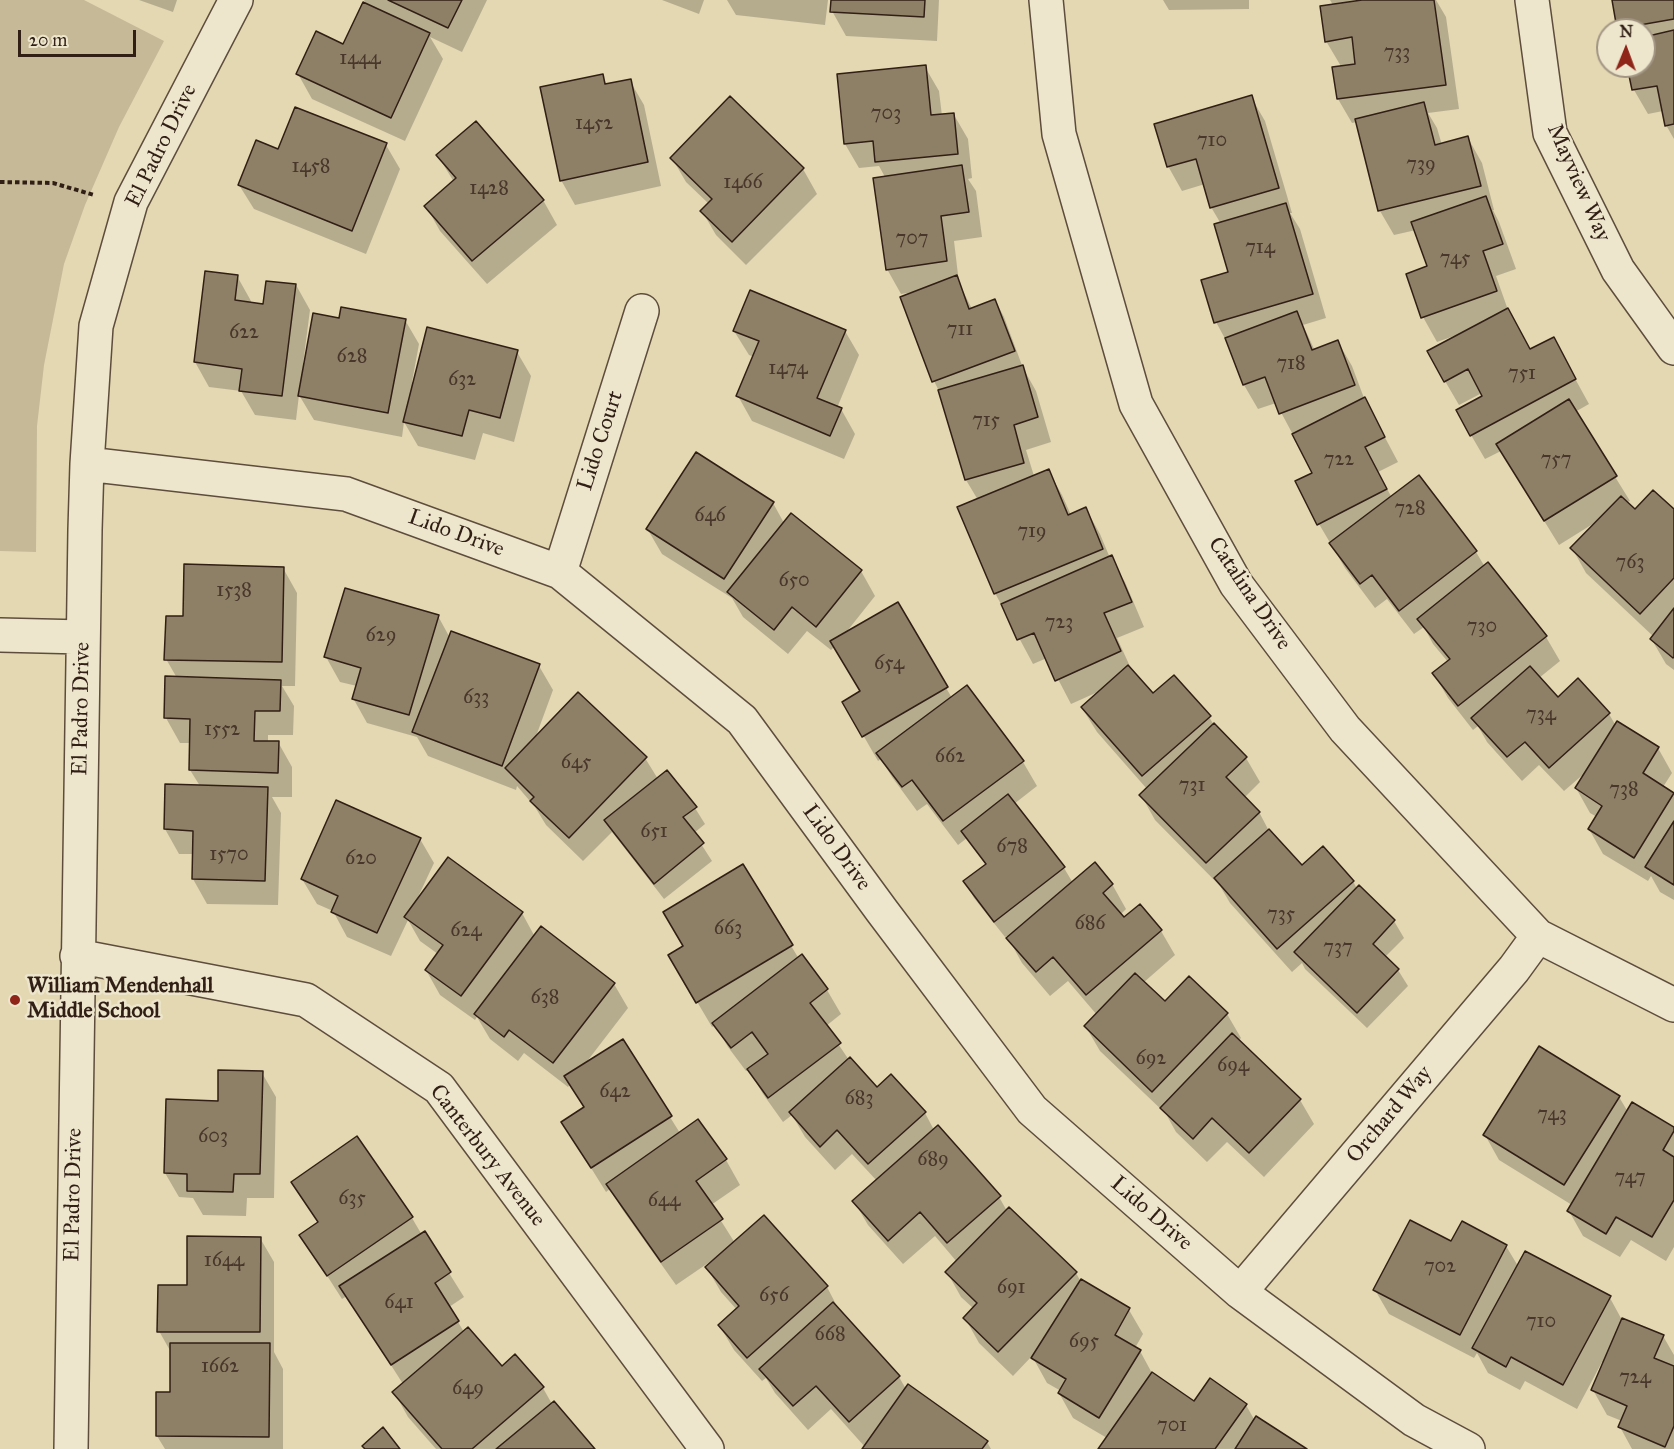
<!DOCTYPE html>
<html>
<head>
<meta charset="utf-8">
<style>
  body { margin:0 }
  #map { position:relative; width:1674px; height:1449px; overflow:hidden; background:#e3d8b2; font-family:"IM FELL Great Primer",serif }
  canvas { display:block }
  .north { position:absolute; left:1596px; top:18px; width:60px; height:60px; box-sizing:border-box; background:#ede6cd; border:2px solid #a29683; border-radius:50%; rotate:1deg; font-size:16px; font-weight:700; line-height:24px; text-align:center; color:#311f15 }
  .north::after { content:''; display:block; margin:auto; width:21px; height:27px; background:#8f2418; clip-path:polygon(50% 0,100% 100%,50% 72%,0 100%) }
  .scale { position:absolute; left:18px; top:30px; width:118px; height:27px; box-sizing:border-box; border:3px solid #311f15; border-top:0; padding-left:8px; font-size:18px; line-height:21px; white-space:nowrap; color:#311f15; -webkit-text-stroke:4px #ede6cd; paint-order:stroke }
</style>
</head>
<body>
<div id="map">
<canvas width="1674" height="1449"></canvas>
<div class="north">N</div>
<div class="scale">20 m</div>
</div>
<script>
const ctx = document.querySelector('canvas').getContext('2d');
ctx.lineJoin = 'round';
function fill(path, color) {
  ctx.fillStyle = color;
  ctx.fill(path, 'evenodd');
}
function stroke(path, color, width, dash) {
  ctx.strokeStyle = color;
  ctx.lineWidth = width;
  ctx.lineCap = dash ? 'butt' : 'round';
  ctx.setLineDash(dash || []);
  ctx.stroke(path);
}
function write(font, color, halo, rows, align = 'center') {
  ctx.font = font + ' "IM FELL Great Primer",serif';
  ctx.lineWidth = 5;
  ctx.setLineDash([]);
  ctx.textBaseline = 'middle';
  ctx.strokeStyle = halo;
  ctx.fillStyle = color;
  for (const [text, x, y, turn = 0] of rows) {
    ctx.save();
    ctx.translate(x, y);
    ctx.rotate((+turn || 0) * Math.PI / 180);
    ctx.textAlign = isNaN(turn) ? turn : align;
    if (halo) ctx.strokeText(text, 0, 0);
    ctx.fillText(text, 0, 0);
    ctx.restore();
  }
}
fill(new Path2D(`
  M0,0H84L164,41L119,127L85,205L64,264L44,365L37,426L36,552L0,551Z`), '#c5b997');
fill(new Path2D(`
  M139,0H177L173,12Z
  M364,0H487L462,52L430,37L443,59L405,141L312,99L298,74L344,46L367,6Z
  M662,0H704L699,14Z
  M727,0H828L825,25L736,15Z
  M832,0H939L937,41L846,36L832,11Z
  M1163,0H1249V9L1169,10Z
  M1330,0H1436L1446,17L1459,109L1428,113L1437,128L1442,145L1468,138L1482,163L1494,210H1493L1499,222L1516,269L1496,276L1508,310L1531,351L1567,364L1589,404L1575,412L1630,501L1626,503L1635,511L1674,512V670L1666,664L1652,640L1654,637L1586,573L1572,548L1596,522L1559,545L1501,451L1485,459L1471,435L1484,396L1482,393L1459,405L1445,381L1460,335V334L1437,342L1423,317L1429,267L1416,230L1394,235L1380,211L1357,122L1352,123L1338,99L1342,68L1326,41L1333,5Z
  M1613,0H1674V139L1666,125L1663,111L1648,114L1634,90L1629,66H1644V30H1619Z
  M925,67L939,91L942,116L954,115L968,139L972,178L968,179L976,191L982,237L954,241L959,283L972,309L995,300L1004,317L1023,368L1036,391L1051,442L1026,450L1034,476L1048,470L1062,495L1071,515L1086,509L1100,534L1110,558L1125,582L1144,627L1117,638L1133,673L1153,696L1209,717L1214,725L1246,758L1260,782L1244,798L1259,812L1269,831L1302,867L1353,881L1357,889L1359,887L1394,921L1404,938L1385,957L1398,970L1408,986L1367,1028L1305,969L1302,963L1292,972L1230,903L1220,886L1155,820L1141,795L1147,789L1097,732L1082,708L1100,691L1071,704L1047,658L1033,664L995,593L978,500L966,480L939,391L934,381L915,292L901,294L887,269L885,177L879,166L859,168L845,144Z
  M602,76L607,85L630,81L644,105L661,186L575,205L561,180Z
  M1251,97L1265,121L1292,213H1290L1300,229L1326,318L1303,325L1315,351L1338,342L1352,366L1364,398L1398,462L1378,472L1392,498L1419,477L1476,552L1485,567L1546,637L1560,661L1539,678L1558,699L1578,680L1609,714L1616,726L1658,748L1672,773L1663,787L1674,795V900L1660,892L1651,876L1648,881L1603,854L1589,829L1597,817L1590,813L1576,788L1586,772L1564,791L1539,765L1522,781L1487,742L1478,726L1473,730L1448,698L1434,674L1448,662L1433,644L1424,627L1414,634L1387,599L1375,608L1345,568L1319,524L1314,474L1276,403L1258,409L1244,385L1229,346L1216,322L1230,273L1221,224L1211,207L1205,184L1182,191L1168,166Z
  M730,99L803,169L817,194L746,265L716,235L702,211L709,204L686,182L672,158Z
  M386,145L400,169L366,254L254,209L239,185L279,151Z
  M438,156L543,200L557,225L487,284L440,231L426,206L454,182Z
  M237,276L251,301V304L264,305L296,285L310,310L303,364H305L341,320H405L419,344L412,382L414,383L517,352L531,376L514,442L483,433L475,460L418,446L404,422L402,437L314,420L299,395L296,420L255,415L241,391L209,387L195,362Z
  M734,331H845L859,355L837,408L841,409L855,434L844,459L752,421L738,396L754,357L749,355Z
  M773,503L784,523L861,571L875,596L844,635L897,604L952,698L967,687L1023,762L1037,786L1014,804L1064,868L1073,883L1112,884L1126,909L1120,915L1124,920L1139,906L1161,931L1175,955L1143,983L1165,1003L1227,1014L1241,1038L1238,1041L1300,1100L1314,1124L1264,1177L1227,1142L1207,1162L1176,1132L1166,1114L1100,1051L1086,1027L1097,1015L1068,981L1050,996L1022,963L1007,936L1005,937L974,898L965,881L986,865L967,838L958,845L927,804L917,811L892,777L881,759L878,761L844,702L862,692L835,646L831,650L807,631L788,654L743,617L732,598L662,554L648,530Z
  M283,568L297,593L295,686H282L294,706L293,735H268V742H278L292,767V797H272L281,813L278,905L207,904L193,879L194,854H179L165,829L200,786L190,770L191,743H180L166,718L167,678H177L166,659L184,618Z
  M438,616L450,638L539,666L553,690L535,739L645,758L658,779L695,808L705,824L694,833L712,861L664,899L612,832L583,861L546,825L535,807L517,786L516,790L428,756L417,737L367,723L353,698L357,686L340,682L326,657Z
  M420,839L434,863L418,897L522,913L535,937L614,984L628,1008L585,1064L622,1041L680,1133L698,1121L726,1160L740,1185L711,1205L735,1243L827,1287L840,1312L899,1377L906,1389L987,1442L991,1449H863L865,1447L831,1409L808,1430L775,1393L766,1378L762,1381L734,1350L719,1325L737,1310L721,1292L707,1268L715,1261L714,1259L676,1285L622,1209L610,1189L606,1192L563,1123L585,1109L570,1084L568,1087L524,1053L518,1061L490,1039L477,1017L475,1020L440,995L426,970L438,954L420,941L408,920L391,956L347,937L333,911L317,904L302,879Z
  M743,866L799,959L802,956L827,990L841,1014L826,1026L849,1060L877,1089L925,1113L934,1130L999,1197L1007,1211L1076,1273L1081,1282L1129,1310L1143,1334L1135,1348L1140,1351L1153,1375L1194,1403L1246,1405L1255,1421L1305,1449H1100L1107,1438L1073,1418L1059,1393L1061,1391L1047,1383L1032,1356L1013,1376L979,1343L965,1318L974,1309L961,1297L947,1272L957,1262L935,1236L903,1264L868,1225L854,1201L877,1181L852,1154L835,1170L805,1137L792,1115L783,1122L763,1094L749,1070L746,1071L728,1047L715,1025L712,1027L670,956L685,947Z
  M262,1073L276,1097L274,1198H247L246,1216L203,1215L193,1198L179,1197L165,1173Z
  M1619,1097L1628,1112L1674,1129V1247L1666,1261L1631,1240L1620,1257L1583,1236L1569,1211L1572,1205L1499,1160L1485,1135Z
  M293,1182L412,1218L422,1235L424,1233L464,1297L449,1307L464,1332L502,1368L543,1388L552,1404L593,1449H436L408,1417L394,1392L403,1384L347,1296L342,1299L301,1235L318,1223Z
  M260,1238L274,1262V1352L283,1369V1449H165L157,1436L171,1394L172,1354L159,1331L189,1287Z
  M1451,1243L1506,1246L1518,1266L1610,1298L1622,1320L1663,1336L1674,1355V1449H1632L1620,1427L1622,1421L1607,1415L1593,1390L1604,1363L1602,1362L1577,1409L1525,1381L1520,1390L1488,1373L1477,1353L1474,1358L1389,1314L1375,1290Z`), '#0003');
const building = new Path2D(`
  M388,0H462L448,28Z
  M831,0H925L924,17L830,12Z
  M1362,0H1434L1446,85L1337,99L1332,67L1355,64L1352,37L1325,42L1320,6Z
  M1612,0H1674V19L1617,29Z
  M363,2L430,33L391,118L296,74L316,31L343,44Z
  M1674,30V124L1665,126L1657,86L1632,90L1627,66H1644V37Z
  M926,65L931,115L954,113L958,154L875,162L873,141L844,144L837,74Z
  M603,74L605,84L631,79L648,162L560,181L540,87Z
  M1252,95L1279,188L1210,208L1196,159L1167,167L1154,124Z
  M730,96L804,168L732,242L700,211L712,199L670,158Z
  M1424,102L1435,145L1468,136L1481,186L1378,211L1355,119Z
  M295,107L387,143L352,231L238,185L256,140L278,149Z
  M476,121L544,200L472,261L424,206L456,178L436,155Z
  M962,165L969,212L941,216L947,261L886,270L873,178Z
  M1486,196L1503,244L1483,251L1497,291L1421,318L1406,274L1427,266L1411,222Z
  M1286,203L1313,294L1214,323L1201,280L1228,272L1214,224Z
  M205,271L238,275L235,300L263,304L266,281L296,284L282,396L239,391L242,369L194,362Z
  M957,275L969,309L995,299L1015,351L932,382L900,297Z
  M750,290L846,330L817,398L842,408L830,436L736,396L759,341L733,331Z
  M341,307L406,319L388,413L298,396L313,313L339,318Z
  M1508,308L1530,349L1554,337L1576,379L1470,436L1456,410L1482,396L1468,369L1444,382L1427,351Z
  M1297,311L1312,350L1338,340L1355,385L1279,414L1265,377L1243,385L1225,338Z
  M427,327L518,350L500,418L469,410L462,436L403,422Z
  M1023,365L1038,417L1014,425L1024,463L965,480L938,390Z
  M1365,397L1385,437L1365,447L1387,489L1317,525L1295,481L1312,473L1292,434Z
  M1569,399L1617,476L1544,521L1496,444Z
  M696,452L774,502L724,579L646,529Z
  M1049,469L1068,515L1086,507L1103,549L994,594L957,507Z
  M1419,475L1477,551L1399,611L1372,575L1360,584L1329,543Z
  M1653,490L1674,509V578L1640,614L1570,548L1621,496L1635,509Z
  M791,513L862,570L816,627L792,607L774,630L727,592Z
  M1112,555L1132,602L1104,613L1121,651L1055,681L1034,633L1017,640L1001,604Z
  M1488,562L1547,636L1458,706L1432,673L1450,659L1417,619Z
  M184,564L284,567L282,662L164,660L166,616H183Z
  M345,588L439,615L409,715L352,699L361,668L324,657Z
  M898,602L948,687L862,737L842,702L860,691L830,641Z
  M1674,608V657L1673,658L1650,639Z
  M451,631L540,664L502,766L412,732Z
  M1128,665L1153,693L1174,675L1211,716L1142,776L1081,707Z
  M1530,666L1558,697L1578,678L1610,713L1549,768L1525,742L1507,757L1471,718Z
  M165,676L281,680L280,711H255L254,741H279L278,773L189,770L190,719L164,718Z
  M967,685L1024,761L943,821L912,780L902,787L876,753Z
  M578,692L647,757L569,838L530,801L534,797L505,768Z
  M1617,721L1659,747L1643,773L1674,793L1634,858L1588,829L1602,806L1575,788Z
  M1214,723L1247,757L1226,777L1260,812L1206,863L1139,795Z
  M667,770L697,807L683,817L704,843L654,884L604,820Z
  M165,784L268,787L265,881L192,879L193,831L164,829Z
  M1008,794L1065,867L994,922L963,881L986,864L961,831Z
  M336,800L421,838L377,933L331,912L338,896L301,879Z
  M1674,821V885L1645,867Z
  M1269,829L1302,865L1323,846L1354,881L1277,949L1214,878Z
  M448,857L523,912L461,996L425,970L443,945L404,917Z
  M1095,862L1113,884L1103,893L1124,917L1140,904L1162,930L1086,995L1053,957L1036,972L1006,938Z
  M743,864L793,945L696,1003L668,955L683,946L663,912Z
  M1359,885L1395,920L1373,944L1399,969L1357,1013L1294,952Z
  M541,926L615,983L553,1063L509,1030L504,1037L474,1014Z
  M802,954L828,989L810,1003L841,1043L768,1098L747,1069L768,1054L752,1032L731,1048L712,1023Z
  M1135,973L1165,1001L1189,976L1228,1013L1152,1092L1084,1026Z
  M1232,1033L1301,1099L1249,1153L1212,1118L1193,1139L1160,1108Z
  M623,1039L672,1116L591,1168L561,1122L584,1107L564,1076Z
  M1539,1046L1620,1096L1564,1185L1483,1135Z
  M850,1057L877,1087L891,1074L926,1112L868,1164L837,1130L820,1147L789,1112Z
  M218,1070L263,1071L260,1174H234L233,1192L187,1191V1174L164,1173L166,1099L218,1101Z
  M1632,1102L1674,1127V1131L1663,1150L1674,1157V1200L1652,1237L1616,1217L1606,1234L1567,1211Z
  M698,1119L727,1159L696,1181L723,1219L661,1262L606,1184Z
  M938,1125L1001,1196L947,1243L920,1212L888,1241L852,1201Z
  M357,1136L413,1217L327,1276L299,1235L318,1222L291,1182Z
  M1009,1207L1077,1272L998,1352L963,1318L977,1303L945,1272Z
  M764,1215L828,1286L747,1358L718,1325L739,1306L705,1267Z
  M1410,1220L1451,1241L1462,1221L1507,1245L1460,1335L1373,1290Z
  M425,1231L451,1272L435,1283L459,1321L391,1365L339,1286Z
  M187,1236L261,1237L260,1332H157L158,1285H187Z
  M1525,1251L1611,1296L1563,1385L1511,1357L1506,1367L1472,1348Z
  M1081,1279L1130,1308L1115,1335L1141,1350L1099,1418L1058,1393L1066,1379L1031,1358Z
  M833,1302L900,1376L849,1422L816,1386L793,1406L759,1369Z
  M1622,1318L1664,1335L1654,1358L1674,1366V1426L1665,1447L1618,1427L1627,1406L1591,1390Z
  M468,1327L502,1366L515,1354L544,1387L472,1449H442L392,1392Z
  M170,1343H270L269,1437L156,1436V1392H170Z
  M1152,1372L1194,1401L1210,1378L1247,1404L1215,1449H1098Z
  M908,1384L988,1441L982,1449H862Z
  M554,1401L595,1449H496Z
  M1256,1416L1307,1449H1235Z
  M383,1427L400,1449H365L362,1446Z`);
fill(building, '#8e7f67');
stroke(building, '#311f15', 1.5);
const minor = new Path2D(`
  M1046,0L1059,134L1136,404L1236,584L1345,729L1538,936L1674,1005
  M1532,0L1550,133L1618,270L1674,348
  M87,464L346,494L560,572L742,720L882,911L1032,1110L1240,1292L1414,1420L1468,1449
  M560,572L642,311
  M0,635L83,637
  M77,956L306,1000L439,1088L707,1449
  M1240,1292L1514,969L1538,936
  M71,1449L85,530L87,464L96,326L131,202L236,0`);
stroke(minor, '#5e4d3c', 36);
stroke(new Path2D(`
  M0,182L53,183L94,195`), '#311f15', 4, [4.5, 3]);
stroke(minor, '#ede6cd', 33);
for (const [x, y, r, color] of [
  [15,1000,6,"#8f2418"]
]) {
  const dot = new Path2D();
  dot.arc(x, y, r, 0, 2 * Math.PI);
  ctx.fillStyle = color;
  ctx.fill(dot);
  stroke(dot, '#ede6cd', 2);
}
write('20px', '#48372a', null, [
  ["733",1397,53],
  ["1444",360,59],
  ["703",886,114],
  ["1452",594,124],
  ["710",1212,141],
  ["739",1421,165],
  ["1458",311,167],
  ["1466",743,183],
  ["1428",489,189],
  ["707",912,239],
  ["714",1260,248],
  ["745",1455,259],
  ["711",960,330],
  ["622",244,333],
  ["628",352,357],
  ["718",1291,364],
  ["1474",788,369],
  ["751",1522,374],
  ["632",462,380],
  ["715",986,421],
  ["722",1339,460],
  ["757",1556,460],
  ["728",1410,509],
  ["646",710,516],
  ["719",1032,532],
  ["763",1630,563],
  ["650",794,581],
  ["1538",234,591],
  ["723",1059,623],
  ["730",1482,627],
  ["629",381,636],
  ["654",889,664],
  ["633",476,698],
  ["734",1541,715],
  ["1552",222,730],
  ["662",950,757],
  ["645",576,763],
  ["731",1192,786],
  ["738",1624,790],
  ["651",654,832],
  ["678",1012,847],
  ["1570",229,855],
  ["620",361,859],
  ["735",1281,915],
  ["686",1090,924],
  ["663",728,929],
  ["624",466,931],
  ["737",1338,948],
  ["638",545,998],
  ["692",1151,1059],
  ["694",1233,1066],
  ["642",615,1092],
  ["683",859,1099],
  ["743",1552,1115],
  ["603",213,1137],
  ["689",933,1160],
  ["747",1630,1178],
  ["635",352,1199],
  ["644",664,1201],
  ["1644",224,1261],
  ["702",1440,1267],
  ["691",1011,1288],
  ["656",774,1296],
  ["641",399,1303],
  ["710",1541,1322],
  ["668",830,1335],
  ["695",1084,1342],
  ["1662",220,1367],
  ["724",1635,1378],
  ["649",468,1389],
  ["701",1172,1426]
]);
write('22px', '#311f15', '#ede6cd', [
  ["El Padro Drive",162,146,-64],
  ["Mayview Way",1578,183,66],
  ["Lido Court",601,441,-72],
  ["Lido Drive",456,534,20],
  ["Catalina Drive",1249,594,56],
  ["El Padro Drive",82,709,-89],
  ["Lido Drive",836,848,54],
  ["Orchard Way",1390,1115,-50],
  ["Canterbury Avenue",487,1156,52],
  ["El Padro Drive",74,1195,-89],
  ["Lido Drive",1151,1214,41]
]);
write('bold 22px', '#311f15', '#ede6cd', [
  ["William Mendenhall",27,987],
  ["Middle School",27,1012]
], 'left');
</script>
</body>
</html>
